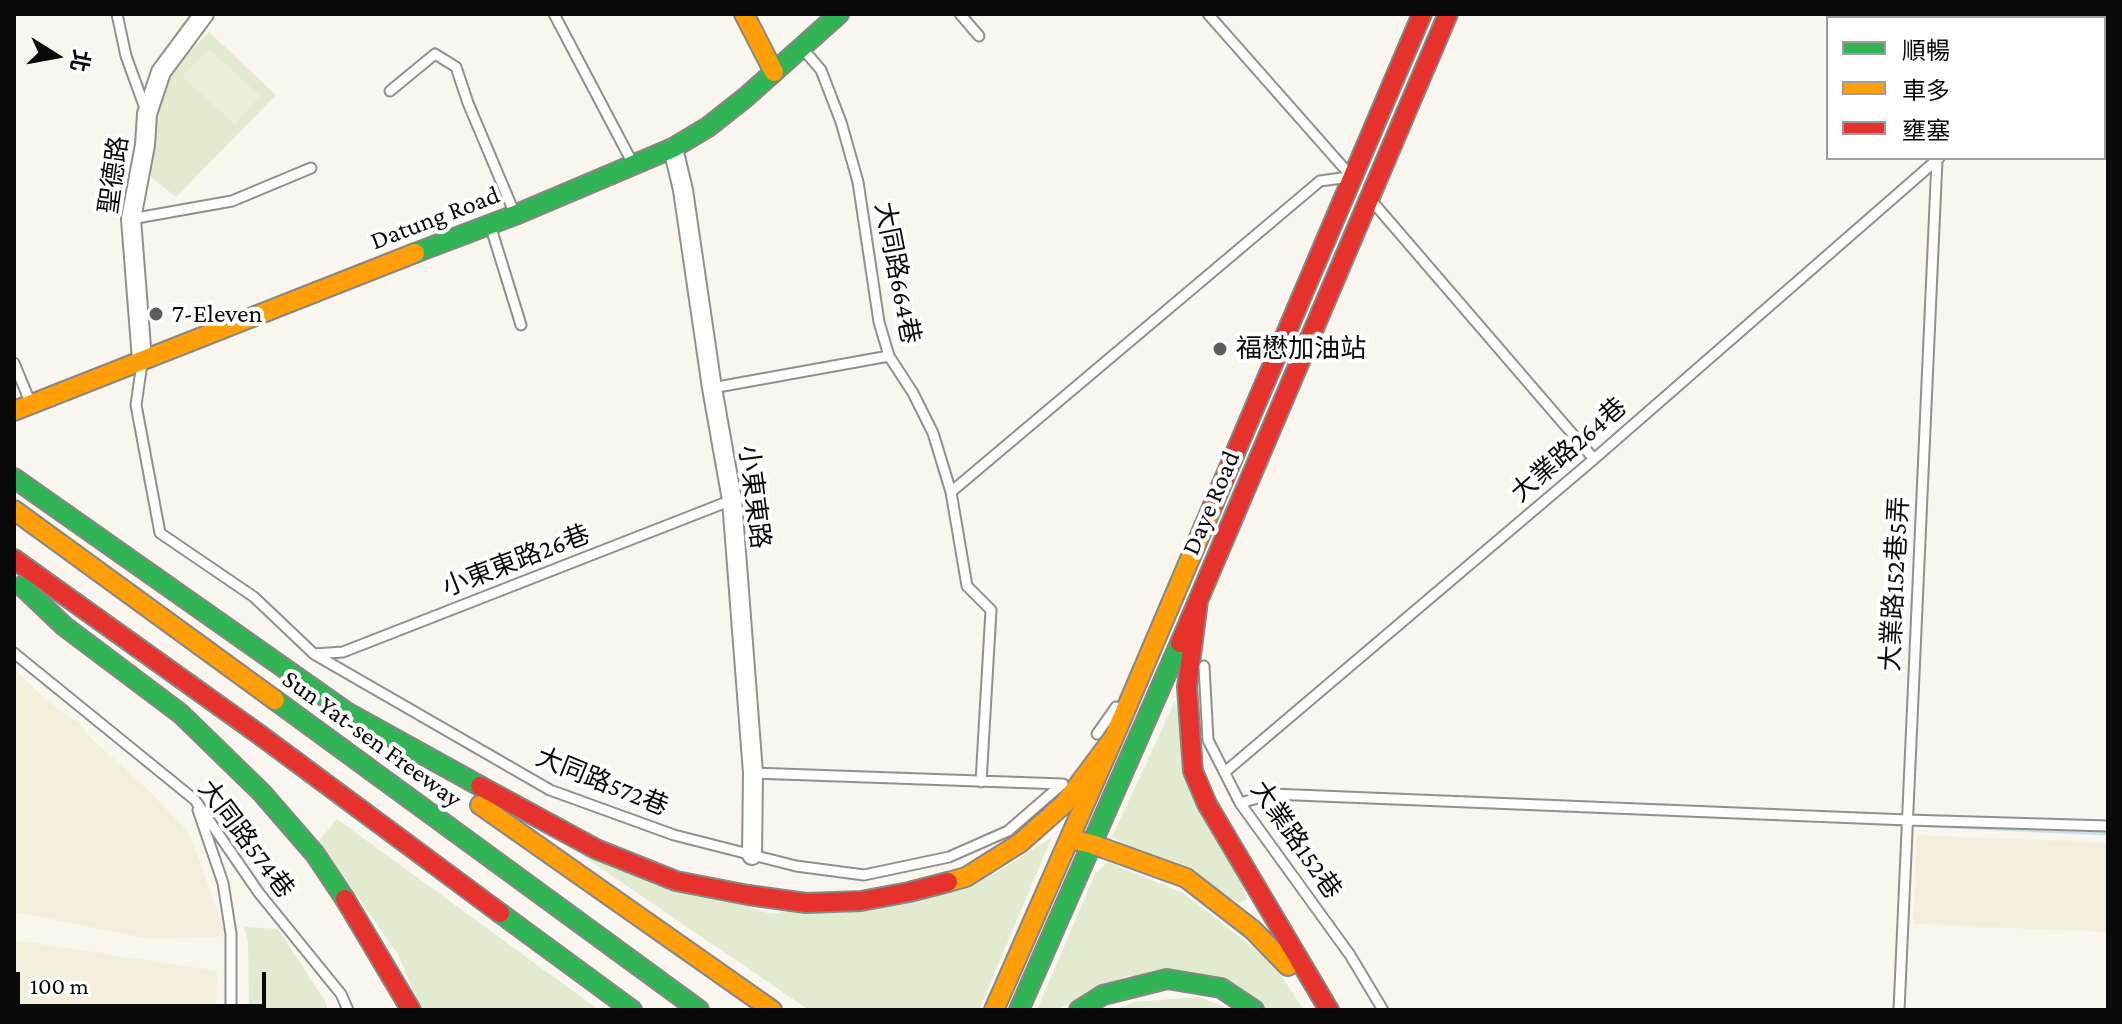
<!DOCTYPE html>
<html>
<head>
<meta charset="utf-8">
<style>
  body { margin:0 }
  #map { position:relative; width:2122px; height:1024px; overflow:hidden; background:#f8f6ee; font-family:"Crimson Pro","Noto Sans TC",serif }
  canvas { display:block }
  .frame { position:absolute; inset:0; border:16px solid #0a0a0a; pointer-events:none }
  .legend { position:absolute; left:1826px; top:16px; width:280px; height:144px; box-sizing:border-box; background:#fff; border:2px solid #9d9d9d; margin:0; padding:10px 14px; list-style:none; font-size:24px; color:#0a0a0a }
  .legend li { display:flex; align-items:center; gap:16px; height:40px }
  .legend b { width:40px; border:2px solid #9d9d9d }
  .north { position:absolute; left:16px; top:16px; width:80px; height:80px; -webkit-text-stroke:6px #fff; paint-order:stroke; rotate:101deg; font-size:22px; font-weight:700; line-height:32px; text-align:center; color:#0a0a0a }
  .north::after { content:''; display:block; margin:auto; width:28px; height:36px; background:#0a0a0a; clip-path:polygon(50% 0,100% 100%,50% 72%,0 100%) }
  .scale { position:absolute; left:16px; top:972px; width:250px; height:36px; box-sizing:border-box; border:4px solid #0a0a0a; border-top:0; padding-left:10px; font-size:24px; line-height:28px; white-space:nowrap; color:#0a0a0a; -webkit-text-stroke:6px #fff; paint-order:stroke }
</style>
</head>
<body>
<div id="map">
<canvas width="2122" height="1024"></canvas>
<div class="frame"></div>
<ul class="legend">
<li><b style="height:10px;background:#30b455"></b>順暢</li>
<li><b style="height:10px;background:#ff9f0a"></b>車多</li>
<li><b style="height:10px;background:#e5322d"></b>壅塞</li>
</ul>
<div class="north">北</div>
<div class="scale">100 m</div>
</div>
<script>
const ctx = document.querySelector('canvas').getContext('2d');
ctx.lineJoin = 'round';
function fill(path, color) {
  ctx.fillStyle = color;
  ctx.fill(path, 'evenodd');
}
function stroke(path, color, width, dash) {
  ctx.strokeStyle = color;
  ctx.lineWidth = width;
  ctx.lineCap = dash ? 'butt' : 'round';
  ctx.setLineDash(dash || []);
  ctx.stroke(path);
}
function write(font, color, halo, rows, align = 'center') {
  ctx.font = font + ' "Crimson Pro","Noto Sans TC",serif';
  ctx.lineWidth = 8;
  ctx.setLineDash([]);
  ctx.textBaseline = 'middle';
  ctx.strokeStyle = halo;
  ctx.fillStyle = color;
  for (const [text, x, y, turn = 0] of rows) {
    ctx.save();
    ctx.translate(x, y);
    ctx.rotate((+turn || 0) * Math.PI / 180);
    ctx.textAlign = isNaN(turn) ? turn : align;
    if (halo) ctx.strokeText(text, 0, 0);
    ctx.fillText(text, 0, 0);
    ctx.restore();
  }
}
fill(new Path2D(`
  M14,669L52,705L79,723L93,740L149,791L190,834L226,936L152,939L14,912Z
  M1917,835L2108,843V932L1913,924Z
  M14,940L217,971L216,1010H14Z`), '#f3efdc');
fill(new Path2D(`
  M209,32L276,95L176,197L145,172L152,130L169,73Z
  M1175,701L1247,899L1239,903L1112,837Z
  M337,819L599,1010H422L397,953L319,841Z
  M1052,837L979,1010H809L580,854L771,914L996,873Z
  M1108,862L1183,893L1272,962L1304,1010H1266L1128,975L1056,1010H1037L1095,874Z
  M244,927L278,929L325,1001L328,1010H249L248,942Z
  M1200,997L1231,1010H1114L1134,1002Z`), '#e2ebd0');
fill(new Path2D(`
  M209,49L260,96L235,125L182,76Z`), '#ebefda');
stroke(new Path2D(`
  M1929,825L2108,833`), '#c8e3ee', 5);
const lane = new Path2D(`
  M117,14L126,56L146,111
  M554,14L632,162
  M960,14L979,36
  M1208,14L1351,176
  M2101,18L2105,14
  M803,49L821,70L841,122L858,182L879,322L889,356L913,393L933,433L951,492L967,586L991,610L981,782
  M390,91L435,54L456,67L468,103L514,212
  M1371,200L1594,459
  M131,219L232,201L311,168
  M491,228L521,325
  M14,363L31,404
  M142,363L136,405L160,533L254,597L314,654L550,790L674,835L796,866L864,875L949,857L1008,831L1061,785
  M712,388L889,356
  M951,492L1320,181L1349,177
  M14,653L195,800L259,893L341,994L348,1010
  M314,654L343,652L732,500
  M1204,666L1208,740L1240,803L1350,955L1383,1010
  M1097,734L1116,707
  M1225,772L1594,459L1939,158
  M753,773L1063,784
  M1240,803L1272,794L1907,820L2108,826
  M198,810L223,883L231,934V1010
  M1899,1010L1937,160`);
const street = new Path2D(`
  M673,148L683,190L712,388L732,500L753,773L752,855
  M142,360L131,219L145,145L147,114L161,72L204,14`);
const fast = new Path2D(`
  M415,253L515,215L673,148L708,127L746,97L839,14
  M14,478L348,713L480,786
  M22,586L64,626L181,714L262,793L315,854L345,899
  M275,700L699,1010
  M500,913L632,1010
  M1019,1010L1180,643
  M1079,1010L1103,995L1167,979L1221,988L1254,1010`);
const slow = new Path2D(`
  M744,14L774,72
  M14,411L415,253
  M14,510L275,700
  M480,805L772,1010
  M1070,839L1092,844L1186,878L1253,930L1288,966
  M948,882L966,877L1020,843L1064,804L1114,737
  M994,1010L1114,737L1213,505`);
const jam = new Path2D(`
  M1213,505L1422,14
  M14,559L260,735L500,913
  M1198,601L1187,687L1193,771L1207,804L1329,1010
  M1180,643L1448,14
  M480,786L596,849L676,881L748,895L806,903L861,901L909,892L948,882
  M345,899L411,1010`);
stroke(lane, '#91908d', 13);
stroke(street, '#91908d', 22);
stroke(fast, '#888783', 22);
stroke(slow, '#888783', 22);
stroke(jam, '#888783', 22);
stroke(lane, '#fefefc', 9);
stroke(street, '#fefefc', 18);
stroke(fast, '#30b455', 18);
stroke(slow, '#ff9f0a', 18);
stroke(jam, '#e5322d', 18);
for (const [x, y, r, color] of [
  [156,314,8,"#5d5d5a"],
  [1220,349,8,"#5d5d5a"]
]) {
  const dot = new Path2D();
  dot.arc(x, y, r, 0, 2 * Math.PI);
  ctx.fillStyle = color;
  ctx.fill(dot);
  stroke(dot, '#fff', 3);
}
write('26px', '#0a0a0a', '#fff', [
  ["聖德路",114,175,-82],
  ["Datung Road",435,218,-21],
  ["大同路664巷",897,273,79],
  ["大業路264巷",1569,450,-41],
  ["小東東路",754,497,83],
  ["Daye Road",1211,503,-67],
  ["小東東路26巷",516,561,-21],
  ["大業路152巷5弄",1895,584,-87],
  ["Sun Yat-sen Freeway",372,739,36],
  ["大同路572巷",602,782,22],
  ["大同路574巷",246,839,53],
  ["大業路152巷",1296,840,55]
]);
write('26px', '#0a0a0a', '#fff', [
  ["7-Eleven",172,314],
  ["福懋加油站",1236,349]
], 'left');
</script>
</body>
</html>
